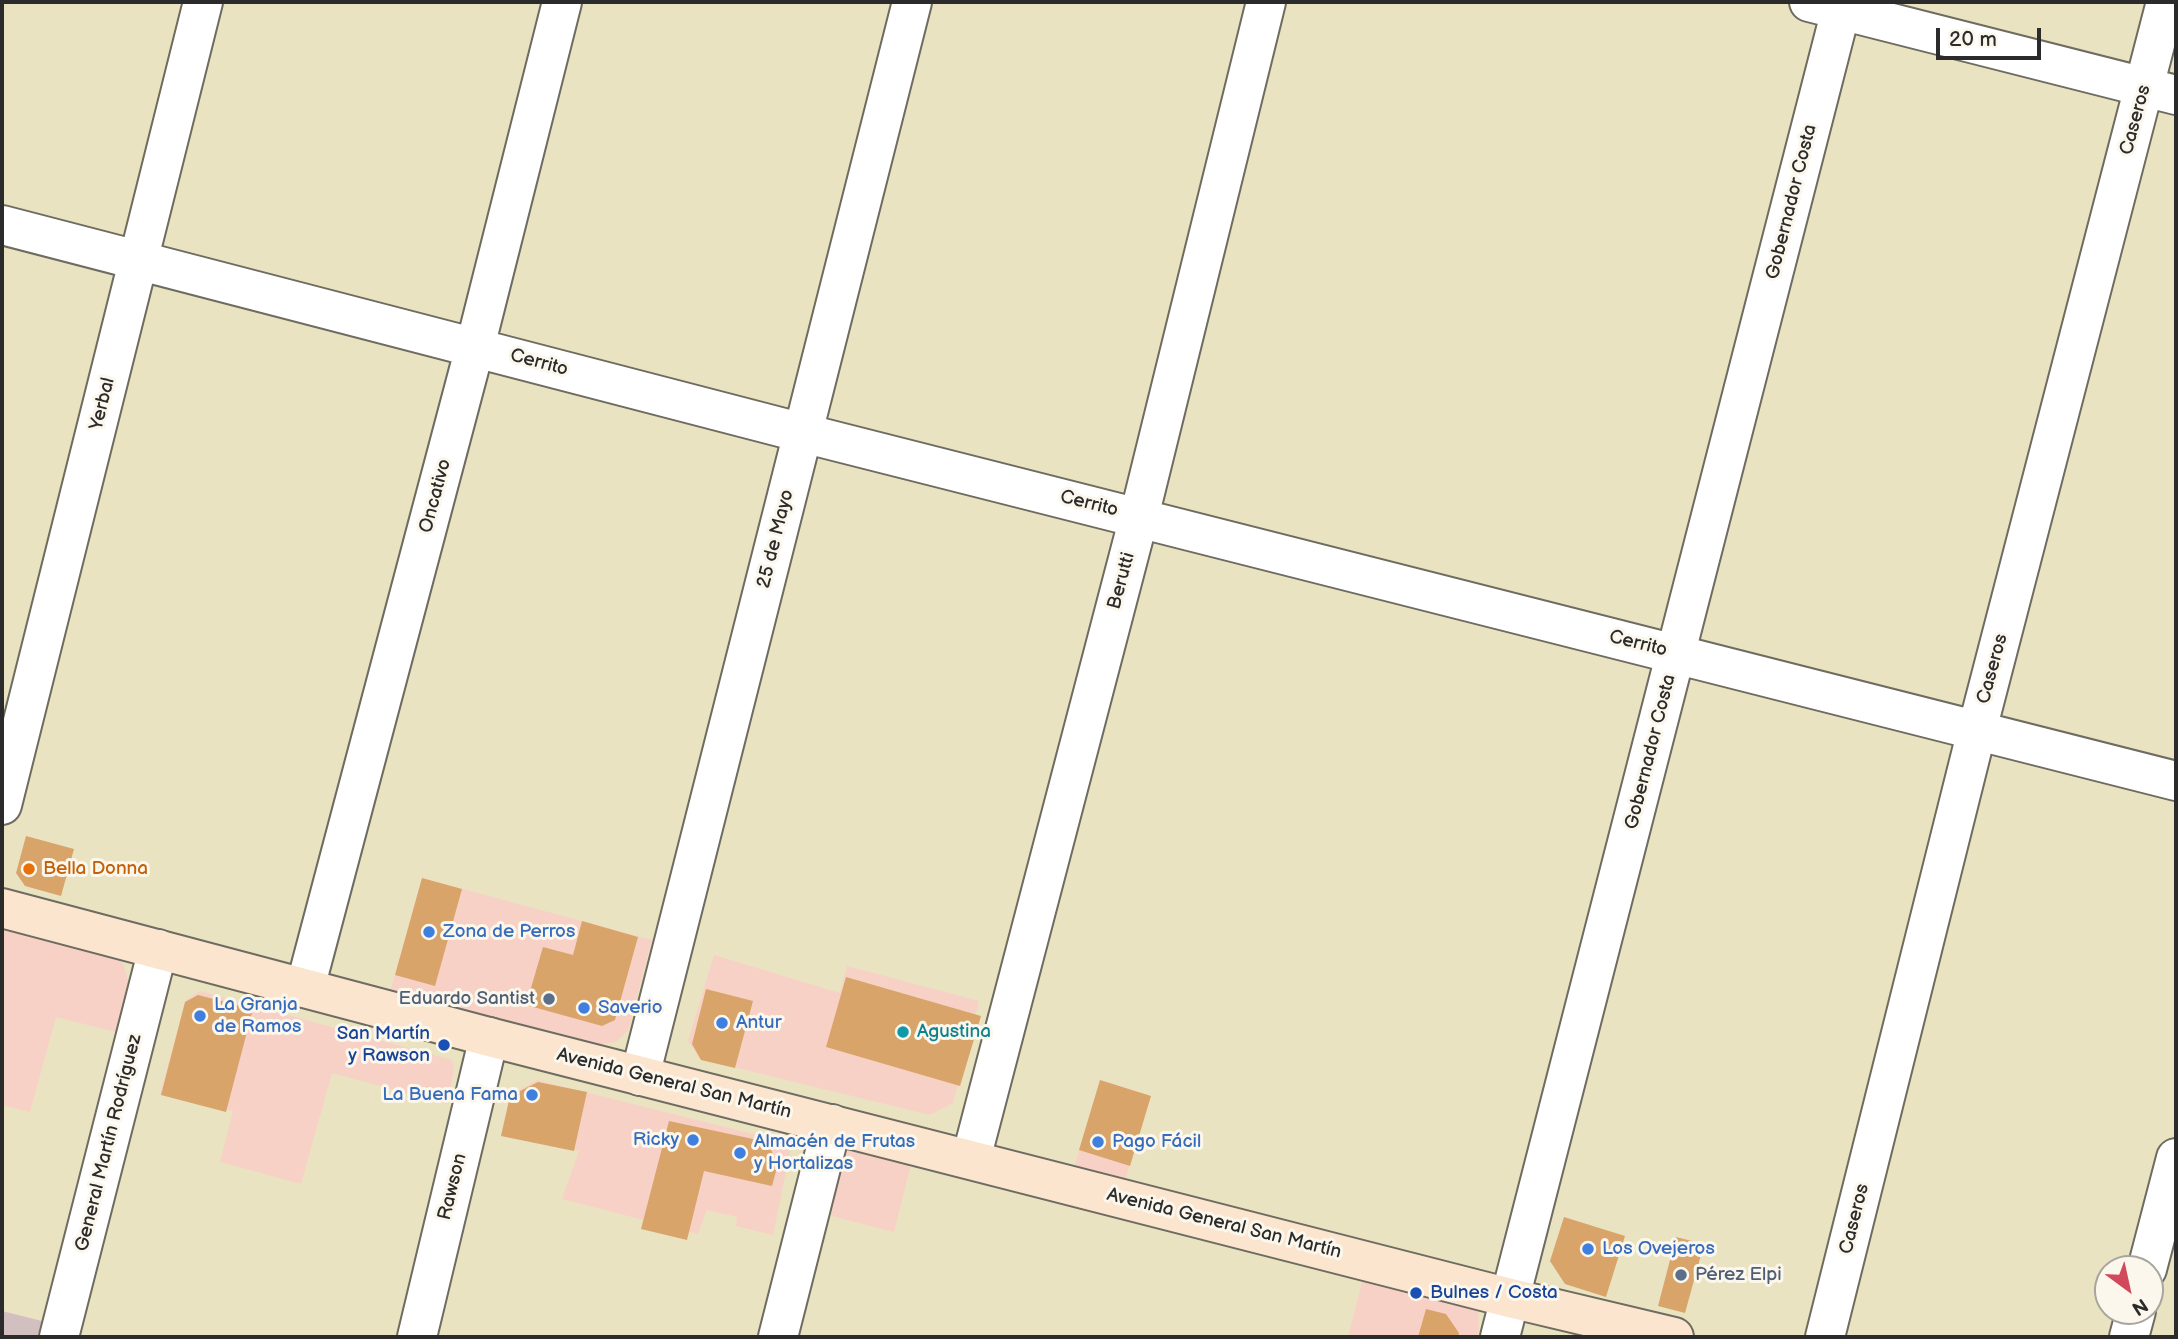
<!DOCTYPE html>
<html>
<head>
<meta charset="utf-8">
<style>
  body { margin:0 }
  #map { position:relative; width:2178px; height:1339px; overflow:hidden; background:#eae3c1; font-family:"Balsamiq Sans",sans-serif }
  canvas { display:block }
  .frame { position:absolute; inset:0; border:4px solid #2b2b2b; pointer-events:none }
  .north { position:absolute; left:2094px; top:1255px; width:70px; height:70px; box-sizing:border-box; background:#fbf7ec; border:2px solid #a8a59f; border-radius:50%; rotate:147deg; font-size:19px; font-weight:700; line-height:28px; text-align:center; color:#2b2b2b }
  .north::after { content:''; display:block; margin:auto; width:24px; height:32px; background:#d1495b; clip-path:polygon(50% 0,100% 100%,50% 72%,0 100%) }
  .scale { position:absolute; left:1936px; top:28px; width:105px; height:32px; box-sizing:border-box; border:4px solid #2b2b2b; border-top:0; padding-left:9px; font-size:21px; line-height:24px; white-space:nowrap; color:#2b2b2b; -webkit-text-stroke:5px #fbf7ec; paint-order:stroke }
</style>
</head>
<body>
<div id="map">
<canvas width="2178" height="1339"></canvas>
<div class="frame"></div>
<div class="north">N</div>
<div class="scale">20 m</div>
</div>
<script>
const ctx = document.querySelector('canvas').getContext('2d');
ctx.lineJoin = 'round';
function fill(path, color) {
  ctx.fillStyle = color;
  ctx.fill(path, 'evenodd');
}
function stroke(path, color, width, dash) {
  ctx.strokeStyle = color;
  ctx.lineWidth = width;
  ctx.lineCap = dash ? 'butt' : 'round';
  ctx.setLineDash(dash || []);
  ctx.stroke(path);
}
function write(font, color, halo, rows, align = 'center') {
  ctx.font = font + ' "Balsamiq Sans",sans-serif';
  ctx.lineWidth = 6;
  ctx.setLineDash([]);
  ctx.textBaseline = 'middle';
  ctx.strokeStyle = halo;
  ctx.fillStyle = color;
  for (const [text, x, y, turn = 0] of rows) {
    ctx.save();
    ctx.translate(x, y);
    ctx.rotate((+turn || 0) * Math.PI / 180);
    ctx.textAlign = isNaN(turn) ? turn : align;
    if (halo) ctx.strokeText(text, 0, 0);
    ctx.fillText(text, 0, 0);
    ctx.restore();
  }
}
fill(new Path2D(`
  M422,878L652,940L628,1031L616,1042L597,1045L390,992Z
  M2,920L103,947L124,965L131,994L120,1033L56,1017L30,1112L2,1105Z
  M714,955L840,993L847,966L979,1001L953,1103L930,1115L700,1059L688,1041Z
  M200,991L452,1060L454,1070L447,1104L332,1073L301,1184L220,1162L233,1111L160,1094L186,1000Z
  M537,1080L781,1141L790,1152L773,1235L736,1226L737,1217L707,1210L698,1234L562,1199L579,1151L501,1134L511,1094Z
  M1100,1080L1151,1096L1124,1183L1073,1171Z
  M848,1145L914,1152L894,1232L824,1214L838,1161Z
  M1364,1274L1460,1298L1478,1310L1479,1330L1477,1337H1348Z`), '#f7d1c6');
fill(new Path2D(`
  M2,1311L42,1321L37,1337H2Z`), '#d2bfbf');
fill(new Path2D(`
  M26,836L74,849L61,896L25,886L16,873Z
  M422,878L462,889L435,986L395,975Z
  M582,921L638,937L615,1020L602,1026L526,1005L543,947L573,955Z
  M846,977L981,1016L960,1086L826,1047Z
  M706,989L753,1001L735,1068L701,1060L692,1044Z
  M198,995L253,1009L226,1112L161,1095L185,1002Z
  M1100,1080L1151,1096L1130,1166L1079,1150Z
  M538,1082L587,1092L574,1151L501,1136L510,1096Z
  M669,1121L767,1142L778,1164L772,1186L704,1171L687,1240L641,1229Z
  M1564,1217L1625,1236L1606,1297L1565,1284L1550,1261Z
  M1676,1237L1704,1244L1685,1313L1658,1306Z
  M1426,1309L1446,1314L1459,1333L1458,1337H1418Z`), '#d9a46a');
const street = new Path2D(`
  M1809,2L2176,95
  M2,225L803,433L2176,781
  M2,805L203,2
  M305,988L475,347L562,2
  M640,1076L912,2
  M971,1159L1139,517L1266,2
  M2147,1269L2176,1158
  M59,1337L158,949
  M417,1337L489,1037
  M778,1337L832,1124
  M1500,1337L1843,2
  M1825,1337L1977,730L2166,2
  M2129,1337L2136,1311`);
const secondary = new Path2D(`
  M2,908L489,1037L1510,1298L1674,1337`);
stroke(street, '#6e6b60', 42);
stroke(secondary, '#6e6b60', 42);
stroke(street, '#fff', 38);
stroke(secondary, '#fbe5cf', 38);
for (const [x, y, r, color] of [
  [29,869,7,"#e8710a"],
  [429,932,7,"#3f7fe0"],
  [549,999,7,"#5c6f8a"],
  [584,1008,7,"#3f7fe0"],
  [200,1016,7,"#3f7fe0"],
  [722,1023,7,"#3f7fe0"],
  [903,1032,7,"#0f9aa8"],
  [444,1045,7,"#1a4fb4"],
  [532,1095,7,"#3f7fe0"],
  [693,1140,7,"#3f7fe0"],
  [1098,1142,7,"#3f7fe0"],
  [740,1153,7,"#3f7fe0"],
  [1588,1249,7,"#3f7fe0"],
  [1681,1275,7,"#5c6f8a"],
  [1416,1293,7,"#1a4fb4"]
]) {
  const dot = new Path2D();
  dot.arc(x, y, r, 0, 2 * Math.PI);
  ctx.fillStyle = color;
  ctx.fill(dot);
  stroke(dot, '#fbf7ec', 2.5);
}
write('19px', '#2b2b2b', '#fbf7ec', [
  ["Caseros",2136,120,-75],
  ["Gobernador Costa",1792,202,-76],
  ["Cerrito",539,363,15],
  ["Yerbal",103,404,-76],
  ["Oncativo",436,496,-75],
  ["Cerrito",1089,504,14],
  ["25 de Mayo",776,539,-76],
  ["Berutti",1122,581,-75],
  ["Cerrito",1638,644,14],
  ["Caseros",1993,669,-75],
  ["Gobernador Costa",1651,752,-76],
  ["Avenida General San Martín",674,1084,14],
  ["General Martín Rodríguez",109,1143,-76],
  ["Rawson",453,1187,-76],
  ["Caseros",1855,1219,-76],
  ["Avenida General San Martín",1224,1224,14]
]);
write('19px', '#c56008', '#fbf7ec', [
  ["Bella Donna",43,869]
], 'left');
write('19px', '#366cbe', '#fbf7ec', [
  ["Zona de Perros",443,932],
  ["La Granja",214,1005],
  ["de Ramos",214,1027],
  ["Saverio",598,1008],
  ["Antur",736,1023],
  ["La Buena Fama",518,1095,"right"],
  ["Ricky",679,1140,"right"],
  ["Almacén de Frutas",754,1142],
  ["y Hortalizas",754,1164],
  ["Pago Fácil",1112,1142],
  ["Los Ovejeros",1602,1249]
], 'left');
write('19px', '#4e5e75', '#fbf7ec', [
  ["Eduardo Santist",535,999],
  ["Pérez Elpi",1695,1275,"left"]
], 'right');
write('19px', '#0d838f', '#fbf7ec', [
  ["Agustina",917,1032]
], 'left');
write('19px', '#164399', '#fbf7ec', [
  ["San Martín",430,1034],
  ["y Rawson",430,1056],
  ["Bulnes / Costa",1430,1293,"left"]
], 'right');
</script>
</body>
</html>
